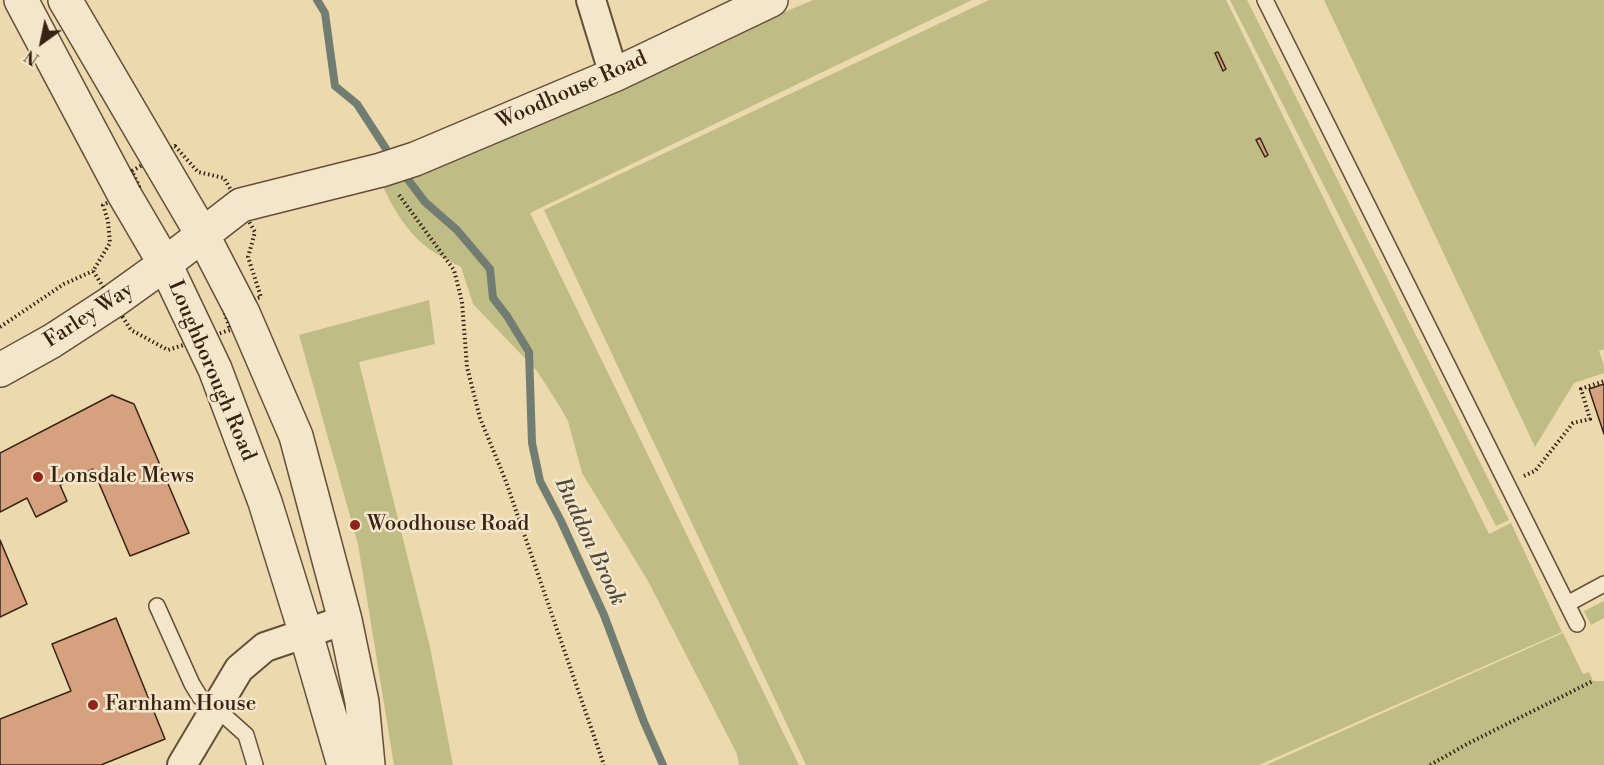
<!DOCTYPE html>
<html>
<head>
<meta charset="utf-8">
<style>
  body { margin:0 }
  #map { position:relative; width:1604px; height:765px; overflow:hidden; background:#ecd9ae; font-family:"Libre Bodoni",serif }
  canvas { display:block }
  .north { position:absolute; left:12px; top:12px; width:60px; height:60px; -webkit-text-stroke:4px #f3e6ca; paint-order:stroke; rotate:213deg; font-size:16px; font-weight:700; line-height:24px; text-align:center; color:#372313 }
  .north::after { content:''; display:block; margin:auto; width:21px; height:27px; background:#372313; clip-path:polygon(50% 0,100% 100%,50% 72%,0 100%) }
</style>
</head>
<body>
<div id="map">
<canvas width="1604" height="765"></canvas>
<div class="north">N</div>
</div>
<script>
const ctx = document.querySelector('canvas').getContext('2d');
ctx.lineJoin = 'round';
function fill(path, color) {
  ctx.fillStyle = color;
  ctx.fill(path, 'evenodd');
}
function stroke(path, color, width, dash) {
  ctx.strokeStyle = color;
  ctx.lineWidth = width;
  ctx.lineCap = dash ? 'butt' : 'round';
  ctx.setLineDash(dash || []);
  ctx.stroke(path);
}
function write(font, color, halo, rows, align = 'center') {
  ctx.font = font + ' "Libre Bodoni",serif';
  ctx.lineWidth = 5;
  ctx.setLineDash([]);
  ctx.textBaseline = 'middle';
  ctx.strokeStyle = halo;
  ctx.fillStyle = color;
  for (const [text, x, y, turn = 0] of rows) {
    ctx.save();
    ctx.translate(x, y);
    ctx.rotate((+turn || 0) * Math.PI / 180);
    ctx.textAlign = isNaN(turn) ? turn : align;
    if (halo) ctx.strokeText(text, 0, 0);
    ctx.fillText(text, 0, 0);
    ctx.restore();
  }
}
fill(new Path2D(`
  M813,0H972L530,213L799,765H739L737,754L648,581L582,473L568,421L560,407L537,371L473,304L461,267C451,262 441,257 432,251C406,233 391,205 379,178L413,169Z
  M989,0H1226L1489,534L1511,523L1562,632L1259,765H806L544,210Z
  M1230,0H1247L1509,520L1496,526Z
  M1324,0H1604V349L1599,351L1604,366V373L1574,383L1535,447Z
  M429,300L435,344L359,362L430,647L453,765H394L358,544L299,335Z
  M1604,601V618L1591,625L1584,611Z
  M1563,633L1583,674L1589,672L1593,681H1604V765H1266Z`), '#bfbd85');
stroke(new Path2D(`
  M317,0L325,13L335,86L357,104L392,158
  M403,173L425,202L457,230L490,269L493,298L507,316L529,352L532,443L540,481L561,521L604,615L644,722L663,765`), '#727d72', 8);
const building = new Path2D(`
  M1218,52L1226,69L1223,71L1215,53Z
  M1260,138L1268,155L1265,157L1256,140Z
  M1604,384V434L1589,389Z
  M112,395L134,404L189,533L130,556L93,469L60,485L67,501L36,517L27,498L0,512V453Z
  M0,540L27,604L0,617Z
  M116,618L165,739L101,765H0V719L71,691L52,644Z`);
fill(building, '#d6a17e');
stroke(building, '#372313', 1.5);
const service = new Path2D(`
  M1265,0L1577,624
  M1567,604L1604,584
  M157,606L192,684L200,697L217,709L246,735L255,765`);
const minor = new Path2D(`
  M591,0L614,75
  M182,765L239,669L265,647L345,620`);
const tertiary = new Path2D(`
  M21,0L124,194L165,264L215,369L265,502L306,634L344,765
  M65,0L202,234L243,313L296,436L345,620L362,702L368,765
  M0,370L52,341L112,302L165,264L241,205L381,170L415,159L614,75L771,0`);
stroke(service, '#64503a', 18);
stroke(minor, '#64503a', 32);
stroke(tertiary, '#64503a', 36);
stroke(new Path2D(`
  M175,146L198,172L224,178L255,232L248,257L261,297L224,310L230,330L168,350L131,330L93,271L110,243L108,221L103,205L139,186L132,171Z
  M399,195L454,270L462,302L467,367L480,418L505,479L604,765
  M0,327L64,284L93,271
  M1524,476L1535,471L1573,423L1590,419L1581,389L1604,381
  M1430,765L1469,743L1593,681`), '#372313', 4, [1.5, 3]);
stroke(service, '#f3e6ca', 15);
stroke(minor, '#f3e6ca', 28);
stroke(tertiary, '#f3e6ca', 33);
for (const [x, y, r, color] of [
  [38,477,6,"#8f2418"],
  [355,525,6,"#8f2418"],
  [93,705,6,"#8f2418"]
]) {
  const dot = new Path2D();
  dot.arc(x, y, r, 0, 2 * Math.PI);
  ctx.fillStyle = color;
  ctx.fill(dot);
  stroke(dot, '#f3e6ca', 2);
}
write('21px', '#372313', '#f3e6ca', [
  ["Woodhouse Road",572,91,-24],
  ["Farley Way",89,316,-33],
  ["Loughborough Road",211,371,67]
]);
write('21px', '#372313', '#f3e6ca', [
  ["Lonsdale Mews",50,477],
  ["Woodhouse Road",367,525],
  ["Farnham House",105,705]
], 'left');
write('italic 22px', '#50483b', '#f3e6ca', [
  ["Buddon Brook",589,542,65]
]);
</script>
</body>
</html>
